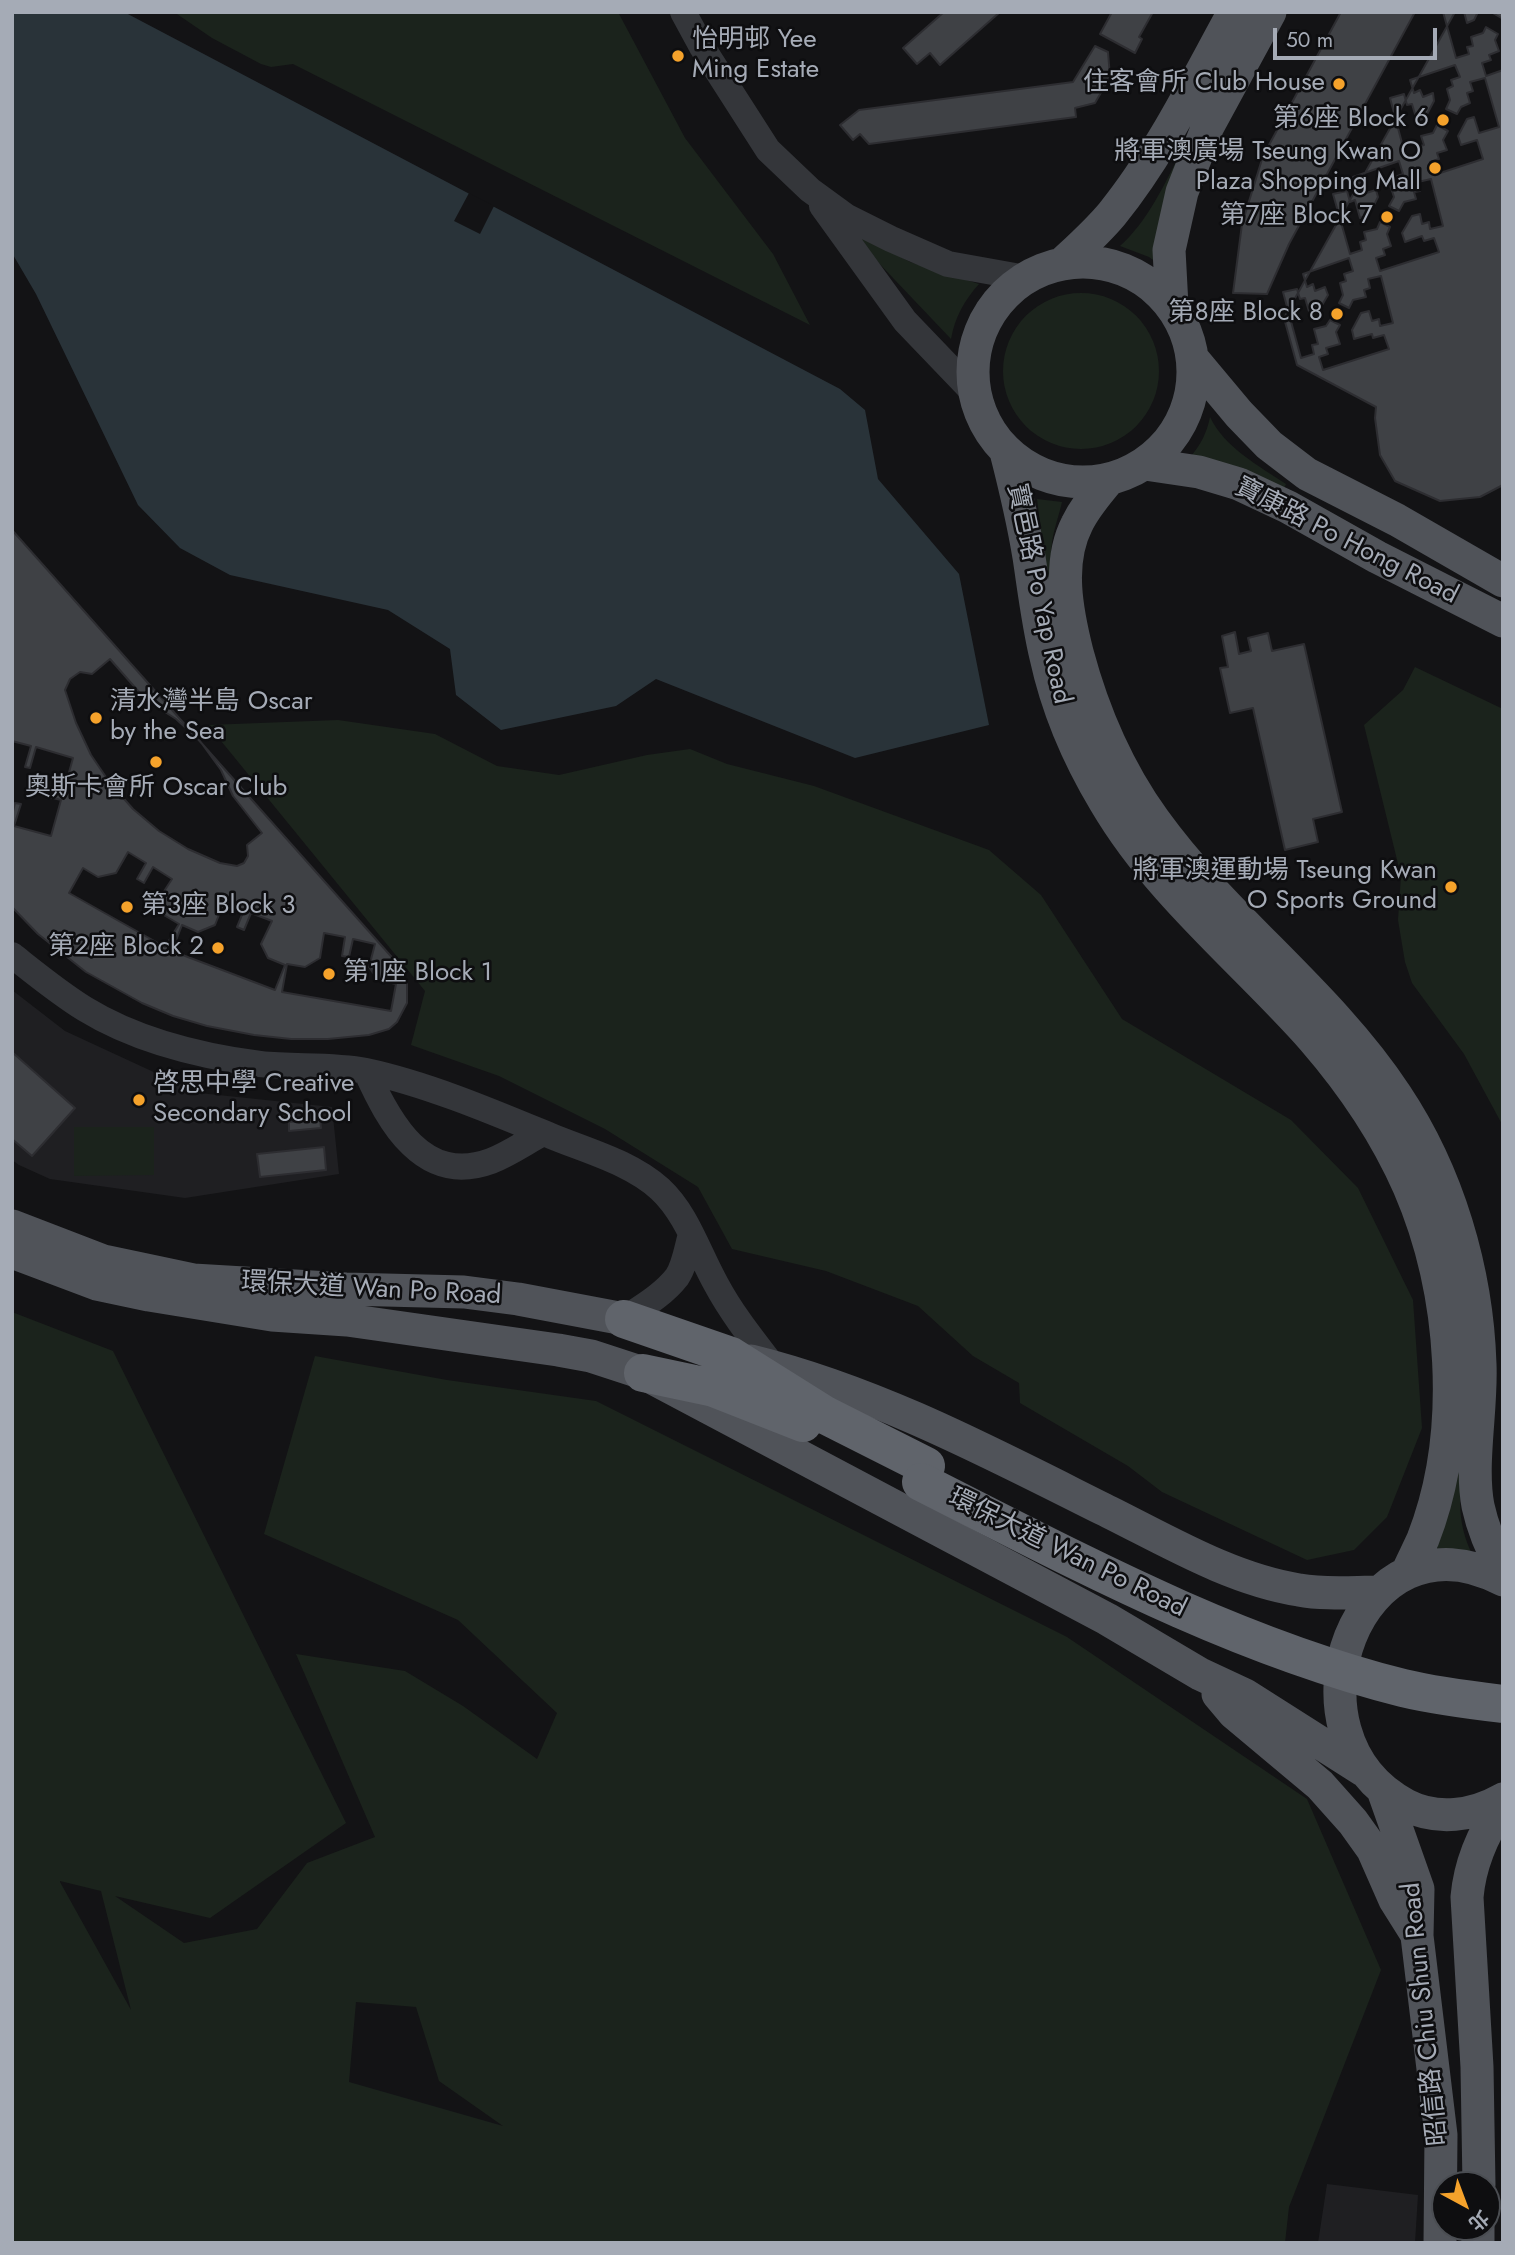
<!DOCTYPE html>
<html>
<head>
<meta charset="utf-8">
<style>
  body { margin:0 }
  #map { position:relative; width:1515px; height:2255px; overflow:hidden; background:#131315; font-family:Jost,"Noto Sans TC",sans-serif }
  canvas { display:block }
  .frame { position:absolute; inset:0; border:14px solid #a5abb6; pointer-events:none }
  .north { position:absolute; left:1431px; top:2171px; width:70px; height:70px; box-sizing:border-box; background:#0e0e10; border:2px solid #4a4d52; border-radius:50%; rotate:139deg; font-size:19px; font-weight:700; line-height:28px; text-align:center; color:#a5abb6 }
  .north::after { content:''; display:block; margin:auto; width:24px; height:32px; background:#f5a22b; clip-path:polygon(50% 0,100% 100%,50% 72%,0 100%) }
  .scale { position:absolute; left:1273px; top:28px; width:164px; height:32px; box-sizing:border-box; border:4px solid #a5abb6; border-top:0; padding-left:9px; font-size:21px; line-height:24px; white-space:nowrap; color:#a5abb6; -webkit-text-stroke:5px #0e0e10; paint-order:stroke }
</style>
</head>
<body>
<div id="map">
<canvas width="1515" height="2255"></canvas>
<div class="frame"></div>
<div class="north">北</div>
<div class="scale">50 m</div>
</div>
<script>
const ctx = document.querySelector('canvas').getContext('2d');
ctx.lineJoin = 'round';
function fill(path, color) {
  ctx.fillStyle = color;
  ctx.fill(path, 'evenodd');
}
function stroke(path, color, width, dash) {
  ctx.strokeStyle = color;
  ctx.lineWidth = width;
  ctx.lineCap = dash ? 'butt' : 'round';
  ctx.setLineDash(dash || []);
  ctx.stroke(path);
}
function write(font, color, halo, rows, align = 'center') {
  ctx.font = font + ' Jost,"Noto Sans TC",sans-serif';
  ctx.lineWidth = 5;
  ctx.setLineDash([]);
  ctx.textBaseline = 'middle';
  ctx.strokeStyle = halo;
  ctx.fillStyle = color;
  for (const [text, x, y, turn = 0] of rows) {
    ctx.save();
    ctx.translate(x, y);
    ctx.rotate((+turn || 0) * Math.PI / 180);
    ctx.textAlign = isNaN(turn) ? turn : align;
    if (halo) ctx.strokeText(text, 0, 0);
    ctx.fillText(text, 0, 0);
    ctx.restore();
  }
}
fill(new Path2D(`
  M12,990L65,1031L199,1093L332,1107L339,1174L185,1198L50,1179L19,1165L12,1160Z
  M1327,2184L1418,2195L1415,2243H1318Z`), '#1f1f22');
fill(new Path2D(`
  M174,12H618L685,138L773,254L810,325L293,64L271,67L261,64L212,38Z
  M1181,152L1157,263L1149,257L1120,246C1148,221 1164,185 1181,152Z
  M860,234L910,262L979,284C964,301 955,317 951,339L856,239Z
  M1003 371a78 78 0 1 1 156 0a78 78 0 1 1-156 0Z
  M1210,417C1225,448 1258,465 1286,484L1283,491L1190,457C1201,445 1207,432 1210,417Z
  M1037,499L1062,502C1059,515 1054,529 1052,542C1046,587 1060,634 1073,676C1092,737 1117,794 1156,845C1230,943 1332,1018 1395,1123C1433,1187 1458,1263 1466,1336C1467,1347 1470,1359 1470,1371C1469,1395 1468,1418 1466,1442C1462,1483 1453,1512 1471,1552L1439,1551L1421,1554L1440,1531L1449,1514L1457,1457L1461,1412L1459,1338L1454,1305L1447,1270L1426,1205L1399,1145L1362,1086L1305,1020L1181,891C1107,802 1066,714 1047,600C1042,567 1042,533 1037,499Z
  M1415,667L1503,709V1126L1464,1054L1412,983L1405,962L1398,920L1401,876L1364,725L1403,690Z
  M338,720L435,734L497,766L559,775L647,755L690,749L727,764L814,786L989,850L1041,895L1122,1019L1291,1120L1358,1188L1413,1300L1422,1428L1387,1517L1354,1550L1307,1560L1162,1492L1128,1466L1020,1403L1019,1383L973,1356L918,1306L826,1271L732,1249L698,1187L605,1129L499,1076L411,1045L425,991L208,725Z
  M74,1127H154V1175L74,1176Z
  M12,1312L113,1351L346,1823L210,1918L115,1896L184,1943L257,1929L307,1863L375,1837L296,1654L405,1671L463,1706L537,1759L557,1713L458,1620L264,1534L315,1356L447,1380L596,1401L1067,1637L1307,1799L1381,1970L1289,2207L1285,2243H12ZM60,1881L101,1891L131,2010L60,1882ZM356,2002L416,2007L439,2081L503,2126L349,2082Z`), '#1b231c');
fill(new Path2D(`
  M12,12H124L840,389L865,410L878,479L959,574L989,725L855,758L656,679L616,706L501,730L456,695L450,649L388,610L230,575L180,548L138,505L36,294L12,253Z`), '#293339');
fill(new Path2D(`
  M469,193L494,206L480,234L454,221Z`), '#131315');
const building = new Path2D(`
  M944,12H1000L940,65L930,53L917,64L903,48Z
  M1112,12H1153L1139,37L1142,39L1135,53L1100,34Z
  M1341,12H1415L1289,244L1267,294L1233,293L1242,224L1263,156Z
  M1443,12H1464L1467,23L1474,20L1478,12H1503V70L1486,76L1482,63L1491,60L1489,55L1499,51L1495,40L1498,34L1486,27L1483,33L1471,37L1473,46L1467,47L1469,54L1456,58Z
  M1455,12H1491L1503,19V485L1480,497L1440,501L1395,481L1380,455L1375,418L1376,407L1297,365L1284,318Z
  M1095,46L1108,52L1110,77L1095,103L1075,108L1076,117L869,144L860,134L853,140L840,125L859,110L1073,82Z
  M1455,65L1460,77L1451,80L1453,86L1447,89L1450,100L1446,109L1457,114L1461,107L1470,103L1467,93L1473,91L1470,82L1485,78L1499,127L1479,133L1474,117L1467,119L1458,136L1461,145L1477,140L1483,159L1434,175L1430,162L1439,159L1437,153L1447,150L1443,140L1448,131L1437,125L1433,133L1421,136L1424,145L1417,147L1419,154L1406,158L1390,98L1404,94L1407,105L1412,104L1417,121L1425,118L1434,101L1433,93L1423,97L1420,90L1414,93L1410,80Z
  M1399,161L1403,174L1395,177L1397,183L1390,185L1394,197L1389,206L1399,211L1404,202L1416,199L1414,192L1420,191L1418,182L1431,179L1443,226L1430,229L1429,222L1422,224L1420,214L1412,216L1402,233L1405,242L1422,236L1424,241L1434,238L1439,252L1380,271L1376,258L1385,255L1383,249L1391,246L1387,234L1390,227L1380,222L1377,229L1364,232L1366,240L1360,242L1362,250L1350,254L1333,194L1347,191L1350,202L1355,200L1360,218L1369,215L1378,197L1376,190L1366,193L1364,187L1357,190L1353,177Z
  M1349,258L1353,271L1344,274L1346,281L1340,283L1343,295L1339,303L1349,308L1353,300L1366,297L1364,290L1370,288L1368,279L1381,276L1393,323L1380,326L1379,319L1372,321L1369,311L1361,313L1352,330L1354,339L1372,334L1373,338L1384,335L1389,349L1323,370L1319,357L1328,354L1326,348L1340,344L1336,332L1340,325L1330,320L1326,326L1314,329L1318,344L1312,345L1314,354L1301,358L1283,292L1297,289L1300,299L1305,298L1310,315L1318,312L1328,295L1325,287L1315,291L1313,284L1307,287L1303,274Z
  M12,530L397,963L407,982V1003L397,1022L389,1029L369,1035L328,1039H291L254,1035L207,1026L173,1016L142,1003L86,972L38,934L12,907Z
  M1235,632L1239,654L1251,651L1248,638L1268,633L1272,651L1304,644L1342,812L1313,819L1318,842L1285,850L1253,708L1230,713L1220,668L1228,667L1222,636Z
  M110,659L146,700L176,719L200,741L221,770L233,796L262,833L247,845L248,856L244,863L237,866L220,863L188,849L159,831L133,809L110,783L91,755L76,723L65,690L70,679L80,672L92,674Z
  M12,741L31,746L25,767L30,768L36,747L73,758L63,794L43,789L41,795L61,800L51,836L14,826L21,804L15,803L12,815Z
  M128,852L146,863L137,879L144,883L153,867L172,879L159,899L162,914L179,924L165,947L69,893L83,868L98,877L116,873Z
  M224,902L244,910L237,927L244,930L251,913L272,921L261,944L268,958L285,965L275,990L172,951L182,925L198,932L215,925Z
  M324,933L345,937L342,956L349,957L353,939L375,944L369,967L378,980L396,984L391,1011L282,992L287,964L305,967L320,958Z
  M12,1052L75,1108L32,1156L12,1139Z
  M320,1119L321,1128L289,1131V1122Z
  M324,1147L326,1170L260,1177L257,1154Z`);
fill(building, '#3f4145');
stroke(building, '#2d2d31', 2);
stroke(new Path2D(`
  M683,12L702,47L768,150L810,190L847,217L891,239L948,264L1026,278
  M822,206L905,321L975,394
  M12,955C36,974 59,993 85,1009C137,1041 200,1056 260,1064C295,1068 331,1064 366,1071C427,1084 493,1112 551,1136C587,1151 630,1162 660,1189C687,1214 698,1252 716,1284C732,1314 753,1340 773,1366
  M366,1071C389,1122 423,1186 491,1161C509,1154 526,1142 543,1133
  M624,1319C642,1307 663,1295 677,1277C685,1265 687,1248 691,1234`), '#34363a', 26);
stroke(new Path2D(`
  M973 372a110 110 0 1 1 220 0a110 110 0 1 1-220 0Z
  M1062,264C1079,248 1097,232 1112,214C1160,155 1197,79 1234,12
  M1172,306L1169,250L1182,192L1208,126L1270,12
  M1193,359L1239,414L1269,445L1307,474L1397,520L1503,581
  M1006,452C1015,487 1023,521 1029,557C1034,590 1038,624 1046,657C1057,708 1078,757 1105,802C1159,894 1243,960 1313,1039C1352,1084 1385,1132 1409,1187C1454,1291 1465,1432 1423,1539C1418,1550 1412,1562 1407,1573
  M1145,464L1199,472L1239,484L1288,507L1377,557L1503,621
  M1109,479C1097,494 1085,507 1077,524C1057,563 1067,612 1077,652C1093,712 1118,770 1154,820C1226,920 1328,992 1396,1095C1448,1173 1477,1270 1480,1364C1482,1409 1470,1464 1478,1506C1483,1529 1492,1550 1503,1570
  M12,1226L103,1261L193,1280L346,1289L464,1292L518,1299L624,1319
  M12,1252L97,1284L149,1295L272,1315L347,1320L558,1350L591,1356L643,1373L1107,1619L1200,1674L1245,1695L1363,1770
  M751,1361C876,1392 989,1452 1103,1509C1166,1540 1230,1579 1299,1590C1325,1595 1354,1592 1379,1592
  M1503,1580C1357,1503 1274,1735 1406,1805C1437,1821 1473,1816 1503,1799
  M1218,1694L1234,1713L1320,1785L1353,1822L1373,1850L1395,1900L1417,1935
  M1383,1790L1418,1889L1417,1936L1441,2135L1440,2243
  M1479,2185L1477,2067L1467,1897C1470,1862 1483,1833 1503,1804
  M1478,2243V2227`), '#505359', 33);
stroke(new Path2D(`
  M624,1319L731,1356L825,1415L926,1466
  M643,1373L714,1388L803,1423`), '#60646b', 38);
stroke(new Path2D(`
  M921,1482C1077,1561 1232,1645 1403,1688C1436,1696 1470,1700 1503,1704`), '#60646b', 38);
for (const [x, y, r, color] of [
  [678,56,7,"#f5a22b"],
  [1339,84,7,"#f5a22b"],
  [1443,120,7,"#f5a22b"],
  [1435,168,7,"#f5a22b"],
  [1387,217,7,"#f5a22b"],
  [1337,314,7,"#f5a22b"],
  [96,718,7,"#f5a22b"],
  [156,762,7,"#f5a22b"],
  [1451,887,7,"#f5a22b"],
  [127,907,7,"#f5a22b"],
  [218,948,7,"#f5a22b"],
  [329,974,7,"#f5a22b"],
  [139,1100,7,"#f5a22b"]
]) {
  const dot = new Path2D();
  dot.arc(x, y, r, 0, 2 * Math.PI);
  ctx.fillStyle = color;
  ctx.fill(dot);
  stroke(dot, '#0e0e10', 2.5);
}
write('26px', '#a5abb6', '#0e0e10', [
  ["怡明邨 Yee",692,41,"left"],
  ["Ming Estate",692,71,"left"],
  ["住客會所 Club House",1325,84],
  ["第6座 Block 6",1429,120],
  ["將軍澳廣場 Tseung Kwan O",1421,153],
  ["Plaza Shopping Mall",1421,183],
  ["第7座 Block 7",1373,217],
  ["第8座 Block 8",1323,314],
  ["清水灣半島 Oscar",110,703,"left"],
  ["by the Sea",110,733,"left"],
  ["奧斯卡會所 Oscar Club",156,789,"center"],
  ["將軍澳運動場 Tseung Kwan",1437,872],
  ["O Sports Ground",1437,902],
  ["第3座 Block 3",141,907,"left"],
  ["第2座 Block 2",204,948],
  ["第1座 Block 1",343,974,"left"],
  ["啓思中學 Creative",153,1085,"left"],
  ["Secondary School",153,1115,"left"]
], 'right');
write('26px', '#a5abb6', '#0e0e10', [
  ["寶康路 Po Hong Road",1346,542,27],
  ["寶邑路 Po Yap Road",1038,594,78],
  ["環保大道 Wan Po Road",371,1290,3],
  ["環保大道 Wan Po Road",1067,1554,26],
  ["昭信路 Chiu Shun Road",1426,2014,-96]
]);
</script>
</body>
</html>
